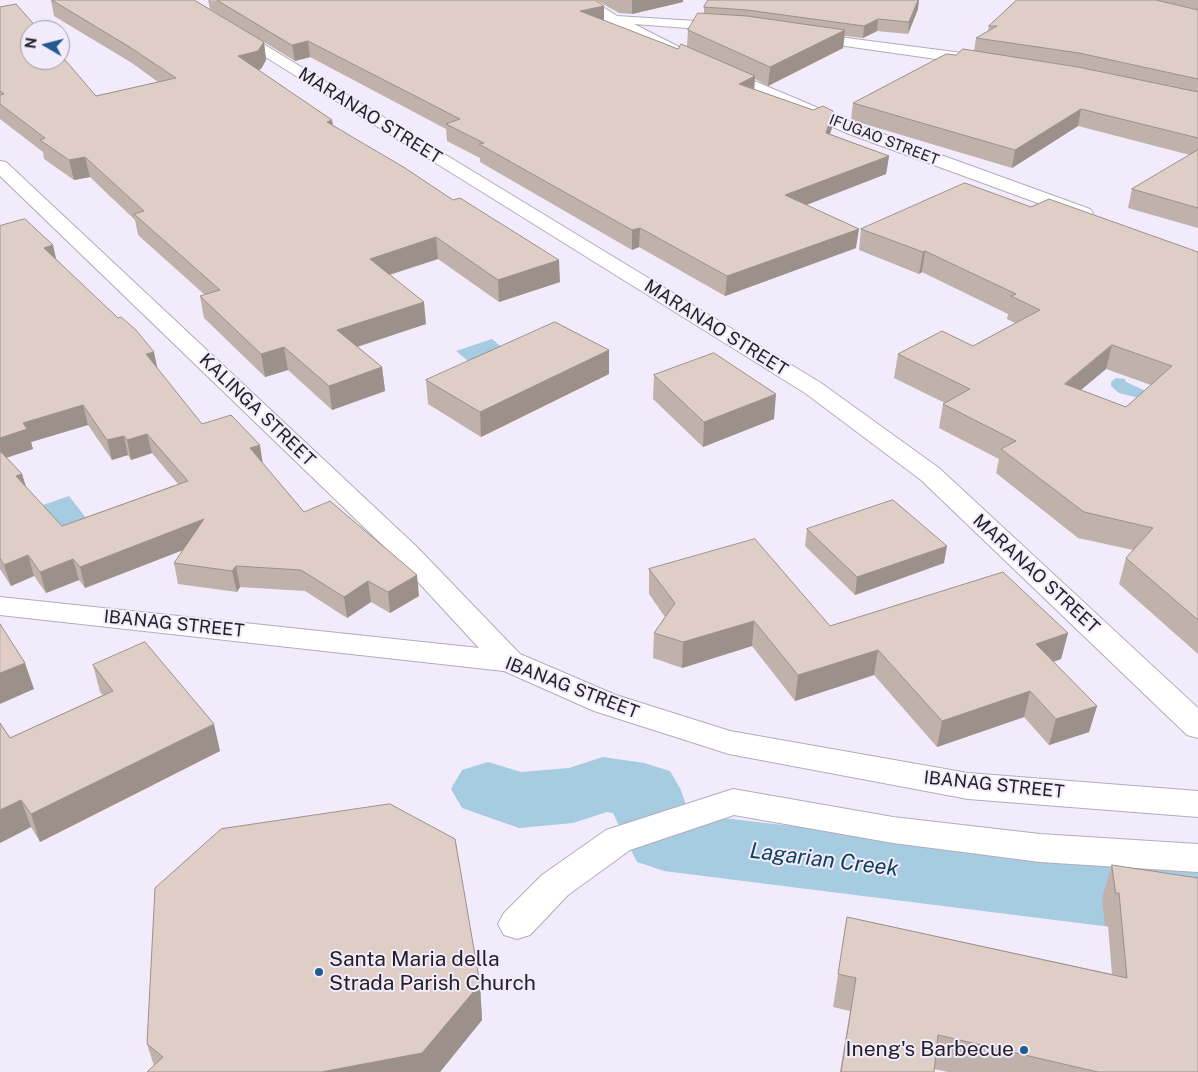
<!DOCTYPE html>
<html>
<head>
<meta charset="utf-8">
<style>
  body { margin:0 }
  #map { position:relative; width:1198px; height:1072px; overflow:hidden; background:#f2ebfb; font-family:"Public Sans",sans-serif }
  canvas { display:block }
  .north { position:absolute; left:20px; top:20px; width:50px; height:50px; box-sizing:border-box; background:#f2ebfb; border:1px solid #9f9aa6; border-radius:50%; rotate:278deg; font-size:14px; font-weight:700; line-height:20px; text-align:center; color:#232026 }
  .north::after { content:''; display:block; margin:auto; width:18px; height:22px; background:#235a92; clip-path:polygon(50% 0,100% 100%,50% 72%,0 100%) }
</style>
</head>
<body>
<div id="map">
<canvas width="1198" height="1072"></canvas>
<div class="north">N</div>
</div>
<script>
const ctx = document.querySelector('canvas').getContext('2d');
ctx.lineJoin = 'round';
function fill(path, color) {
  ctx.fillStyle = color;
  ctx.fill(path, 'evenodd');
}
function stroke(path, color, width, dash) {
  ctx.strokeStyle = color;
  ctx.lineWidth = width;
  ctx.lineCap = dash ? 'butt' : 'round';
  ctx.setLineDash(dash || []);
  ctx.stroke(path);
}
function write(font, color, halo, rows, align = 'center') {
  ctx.font = font + ' "Public Sans",sans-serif';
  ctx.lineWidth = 4;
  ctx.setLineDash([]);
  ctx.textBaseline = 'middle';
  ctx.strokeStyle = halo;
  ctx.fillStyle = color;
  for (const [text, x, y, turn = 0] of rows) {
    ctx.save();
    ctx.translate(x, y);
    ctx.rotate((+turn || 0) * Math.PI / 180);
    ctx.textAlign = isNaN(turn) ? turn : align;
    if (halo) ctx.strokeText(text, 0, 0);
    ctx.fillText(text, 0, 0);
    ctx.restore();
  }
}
fill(new Path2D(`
  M492,339L504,349L468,361L456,351Z
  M1116,378L1125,379L1126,382L1148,392L1139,398L1119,393L1111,386V382Z
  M69,496L90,523L59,534L40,506Z`), '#a5cce1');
fill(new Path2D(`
  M603,757L644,763L670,771L681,790L689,814L1175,871L1198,872V936L1175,935L664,871L637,862L613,813L607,812L573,823L519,828L462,808L451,789L462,770L488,762L521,772L569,768Z`), '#a5cce1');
const pedestrian = new Path2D(`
  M733,789L893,817L1040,834L1198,844V872L1040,862L893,843L734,815L630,850L568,895L530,935L517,939L504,935L498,924L504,913L542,875L606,830Z`);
const minor = new Path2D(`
  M174,0H191L821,383L939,468L1198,708V738L1187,735L921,480L805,393Z
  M575,0H592L617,16L728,23L733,24L735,27L733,30L728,31L634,24L689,52L692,55L689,58L684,60L605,21Z
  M808,33L978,55L983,57L986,60L983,63L978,65L803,40L801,37L803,34Z
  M721,67L861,126L1090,209L1093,213L1090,217L1083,219L1076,217L849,134L715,75L713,72L715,69Z
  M0,161L6,162L416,546L520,654L616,695L730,731L968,773L1198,791V817L968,799L729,754L594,711L504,671L0,615V597L479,648L396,558L0,176Z`);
stroke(pedestrian, '#b2acbb', 2);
stroke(minor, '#b2acbb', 2);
fill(pedestrian, '#fff');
fill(minor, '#fff');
fill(new Path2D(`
  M51,0H194L264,42L266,60L261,69L258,70L332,120L333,125L560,282L499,302L438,259L390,275L426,324L358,347L382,367L385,391L332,410L288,370L265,377L204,318L200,296L205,295L138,235L135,220L90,177L74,180L44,159L43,152L0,119V7L96,96L158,82L132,63L54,16Z
  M208,0L604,21L678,49L687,46L688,30L704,13V7L918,9L908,34L877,31L863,38L845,36L843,48L768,86L755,79L754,89L813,110L833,111L832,128L830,134L889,156L886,174L806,205L856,248L725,296L639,247L632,250L480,162V158L447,141L446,129L310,57L295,61L210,9Z
  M596,0H683V2L632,14L619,13Z
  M1017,0H1198V228L1128,208L1132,189L1190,155L1078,126L1012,168L851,120L853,103L956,55L974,51L976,38L988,31L989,26Z
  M1031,207L1198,252V654L1119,584L1126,558L1133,550L1078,538L996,473L999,459L939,428L943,404L945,403L894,378L898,354L973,346L1015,323L1007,319L1008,314L922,272L919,274L859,250L861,229ZM1106,369L1151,385L1126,407L1081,390Z
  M0,226L56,259L158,370L202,424L263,464L304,512L419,596L390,613L371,602L347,618L305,591L240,587L237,592L178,584L174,563L183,550L85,588L79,580L46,593L34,576L11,586L0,569ZM88,425L112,460L128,455L131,460L152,453L178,484L62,526L26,487L22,474L6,457L33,449L31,442Z
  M609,350V374L481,437L428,404L426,380Z
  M654,375L774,419L703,447L653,399Z
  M807,529L944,563L855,595L805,546Z
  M649,569L830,626L1068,633L1061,659L1053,662L1097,706L1089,732L1049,745L1024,717L937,747L874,675L795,701L752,646L682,668L653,658L654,633L665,617L649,594Z
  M93,665L220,751L40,842L31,827L0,843V723L10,738L103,695L100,692Z
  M1112,865L1198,1072H948L934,1069V1072H840L850,1011L833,1007L847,917L1112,974L1108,926H1105L1102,898Z
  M480,984L482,1020L440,1072H147L154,1066L147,1044Z`), '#c0b1aa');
fill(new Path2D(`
  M632,0H683V2L632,14Z
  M918,0H919L918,9L908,34L909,22Z
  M604,6V21L580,11Z
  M878,19L877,31L863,38L864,26Z
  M845,30L843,48L768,86L770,67Z
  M308,41L310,57L295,61L292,45Z
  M264,42L266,60L261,69L241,74L238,56Z
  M755,76L754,93L739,84Z
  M1081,109L1078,126L1012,168L1015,150Z
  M833,111L832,128L824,150L826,133Z
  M332,120L334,139L327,122Z
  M889,156L886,174L783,214L785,195Z
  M85,157L90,177L74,180L69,160Z
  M640,228L639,247L632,250V230Z
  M859,229L856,248L725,296L727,276Z
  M436,237L438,259L372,280L370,259Z
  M53,245L57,263L44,248Z
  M925,251L922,272L919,274L923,252Z
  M559,260L560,282L499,302L498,280Z
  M424,302L426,324L340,352L337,330Z
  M1112,345L1106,369L1059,408L1065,384Z
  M284,347L288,370L265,377L261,354Z
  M609,350V374L481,437L480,412Z
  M154,352L158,371L146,354Z
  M382,367L385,391L332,410L329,386Z
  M776,394L774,419L703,447L704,422Z
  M83,405L88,425L31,442L33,449L0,460V438L23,423Z
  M147,434L152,453L131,460L127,440Z
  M124,436L128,455L112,460L107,440Z
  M260,445L263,465L250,448Z
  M22,474L28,494L16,476Z
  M204,519L209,540L85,588L80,567Z
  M947,546L944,563L855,595L857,577Z
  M28,555L34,576L11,586L4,565Z
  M73,559L79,580L46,593L40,572Z
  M236,566L240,587L237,592L232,571Z
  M417,575L419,596L390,613L388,592Z
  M368,581L371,602L347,618L344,597Z
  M754,621L752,646L682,668L683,642Z
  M1068,633L1061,659L1030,670L1036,644Z
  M878,650L874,675L795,701L798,675Z
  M25,663L34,689L0,704V673Z
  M1030,691L1024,717L937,747L942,721Z
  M1097,706L1089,732L1049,745L1056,719Z
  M214,724L220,751L40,842L31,814Z
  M21,800L31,827L0,843V810Z
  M480,984L482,1020L440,1072H321Z`), '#9c908b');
const building = new Path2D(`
  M52,0H194L264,42L258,51L238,56L332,120L327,122L405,168L453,200L460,198L559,260L498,280L436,237L370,259L424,302L337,330L382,367L329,386L284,347L261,354L200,296L220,290L134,214L144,211L85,157L69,160L40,140L45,138L0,104V95L4,94L0,91V7L16,4L39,30H30V60H60V54L96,96L176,78L128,46Z
  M217,0H595L604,6L580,11L678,49L681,44L755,76L739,84L813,110L823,106L833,111L826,133L889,156L785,195L859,229L727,276L640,228L632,230L479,144L484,143L446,124L460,119L308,41L292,45Z
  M708,0H918L909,22L878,19L864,26L747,10L704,7Z
  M1017,0H1156L1198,10V79L1079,53L976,38L997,26H989Z
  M698,13L747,16L845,30L770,67L688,30Z
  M963,49L1078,67L1198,92V138L1081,109L1015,150L853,103L946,54L956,55Z
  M1198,150V208L1132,189Z
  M965,183L1031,207L1049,199L1198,252V620L1126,558L1153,528L1084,512L1001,449L1016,441L943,404L970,389L898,354L942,331L973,346L1040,310L1011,296L1016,294L925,251L923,252L861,229ZM1112,345L1172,366L1126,407L1065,384Z
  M25,219L53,245L44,248L118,318L121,317L136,330L154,352L146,354L202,424L231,415L260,445L250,448L304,512L330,501L417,575L388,592L368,581L344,597L301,570L236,566L232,571L174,563L204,519L80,567L73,559L40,572L28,555L4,565L0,558V451L22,474L16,476L62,526L188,481L147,434L127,440L124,436L107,440L83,405L23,423L27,429L0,438V226Z
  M555,322L609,350L480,412L426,380Z
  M714,353L776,394L704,422L654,375Z
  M893,500L947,546L857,577L807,529Z
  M755,539L830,626L1003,572L1068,633L1036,644L1097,706L1056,719L1030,691L942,721L878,650L798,675L754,621L683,642L654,633L675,603L649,569Z
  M0,624L25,663L0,673Z
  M145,642L214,724L31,814L21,800L0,810V723L10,738L113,691L93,665Z
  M390,804L455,839L480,984L422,1053L321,1072H147L163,1057L147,1044L155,888L221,829Z
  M1112,865L1198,878V1072H1098L938,1035L934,1072H841L856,978L838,974L847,917L1127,978L1119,893H1116Z`);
fill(building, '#dfcec6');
stroke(building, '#9c908b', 1);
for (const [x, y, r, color] of [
  [319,972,5,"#235a92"],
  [1024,1050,5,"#235a92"]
]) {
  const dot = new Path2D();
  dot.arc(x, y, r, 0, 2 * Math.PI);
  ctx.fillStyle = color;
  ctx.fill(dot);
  stroke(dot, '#f2ebfb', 2);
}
write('15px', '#232026', '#f2ebfb', [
  ["IFUGAO STREET",884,140,21]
]);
write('18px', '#232026', '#f2ebfb', [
  ["MARANAO STREET",370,116,32],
  ["MARANAO STREET",716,328,32],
  ["KALINGA STREET",257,410,44],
  ["MARANAO STREET",1036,574,43],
  ["IBANAG STREET",174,624,6],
  ["IBANAG STREET",572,688,21],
  ["IBANAG STREET",994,785,6]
]);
write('21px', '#232026', '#f2ebfb', [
  ["Santa Maria della",329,960],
  ["Strada Parish Church",329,984],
  ["Ineng's Barbecue",1014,1050,"right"]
], 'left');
write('italic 22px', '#0f4259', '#f2ebfb', [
  ["Lagarian Creek",824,860,7]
]);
</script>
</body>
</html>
